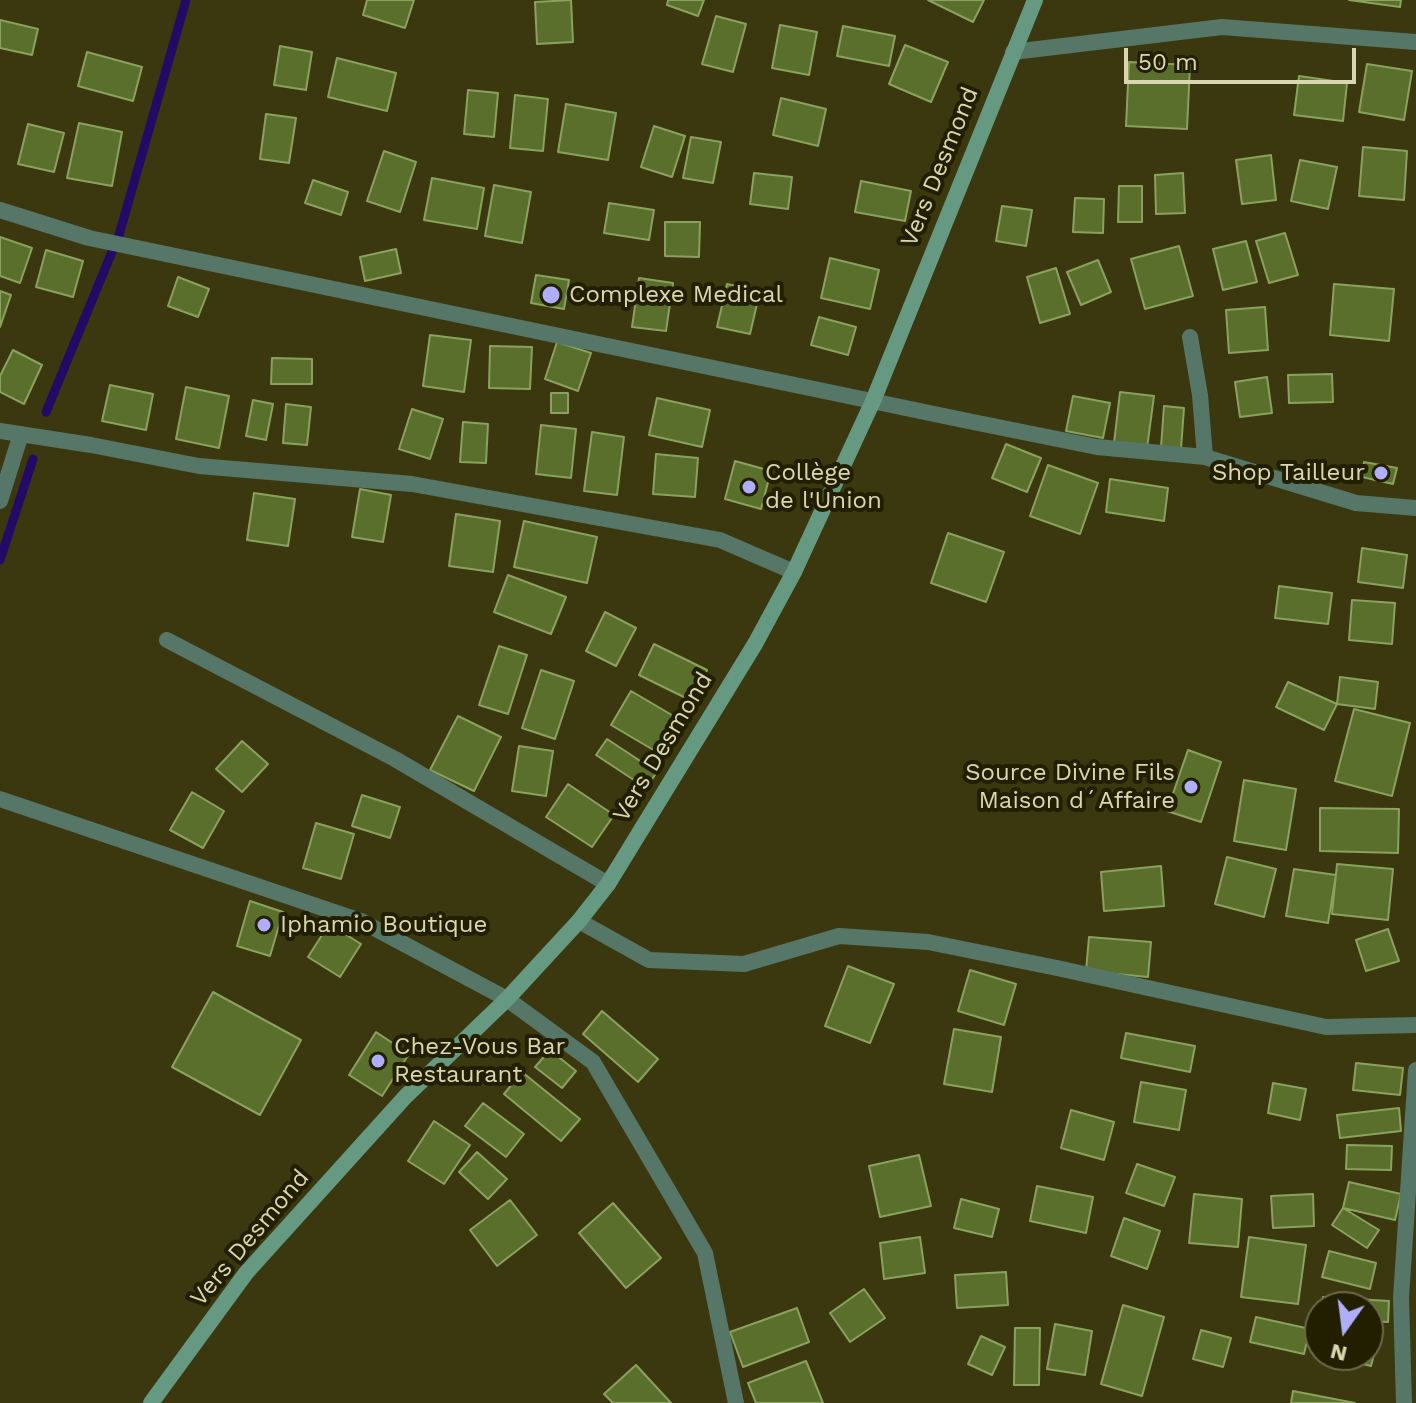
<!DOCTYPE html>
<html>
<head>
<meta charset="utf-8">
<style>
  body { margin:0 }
  #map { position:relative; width:1416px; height:1403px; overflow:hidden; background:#3b380f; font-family:"Work Sans",sans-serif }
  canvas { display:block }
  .north { position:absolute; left:1304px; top:1291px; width:80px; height:80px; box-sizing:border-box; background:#221f01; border:2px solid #6b6948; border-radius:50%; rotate:194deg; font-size:22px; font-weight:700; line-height:32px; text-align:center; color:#d9d7b2 }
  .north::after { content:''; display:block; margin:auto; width:28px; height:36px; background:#afaefa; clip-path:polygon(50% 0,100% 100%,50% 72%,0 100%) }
  .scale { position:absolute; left:1124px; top:48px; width:232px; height:36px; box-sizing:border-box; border:4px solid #d9d7b2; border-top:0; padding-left:10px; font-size:24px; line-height:28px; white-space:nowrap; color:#d9d7b2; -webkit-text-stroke:6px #221f01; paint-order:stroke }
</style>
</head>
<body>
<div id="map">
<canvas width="1416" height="1403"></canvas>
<div class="north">N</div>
<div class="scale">50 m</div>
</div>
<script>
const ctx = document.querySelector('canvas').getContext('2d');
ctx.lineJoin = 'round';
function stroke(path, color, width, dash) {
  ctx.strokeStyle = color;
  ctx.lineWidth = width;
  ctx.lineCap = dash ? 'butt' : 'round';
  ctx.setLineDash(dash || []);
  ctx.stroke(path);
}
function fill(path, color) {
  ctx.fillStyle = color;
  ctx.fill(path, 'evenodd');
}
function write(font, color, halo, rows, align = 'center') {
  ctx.font = font + ' "Work Sans",sans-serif';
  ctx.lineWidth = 8;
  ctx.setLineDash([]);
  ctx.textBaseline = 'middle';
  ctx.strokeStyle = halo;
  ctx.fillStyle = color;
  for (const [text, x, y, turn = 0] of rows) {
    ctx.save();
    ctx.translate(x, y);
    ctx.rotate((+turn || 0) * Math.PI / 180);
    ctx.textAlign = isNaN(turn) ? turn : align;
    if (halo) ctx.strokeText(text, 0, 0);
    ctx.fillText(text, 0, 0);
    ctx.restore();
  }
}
stroke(new Path2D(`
  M46,412L119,235L186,0
  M0,560L33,459`), '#240966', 9);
const building = new Path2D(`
  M367,0H414L405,28L363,15Z
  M571,0L573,42L537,44L535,2Z
  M668,0H704L698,16L667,5Z
  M928,0H984L973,22Z
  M1349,0H1401L1400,7Z
  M716,16L746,24L733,72L702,64Z
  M0,20L38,29L32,55L0,48Z
  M780,25L817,32L809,75L772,68Z
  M843,26L895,36L889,66L837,56Z
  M905,45L948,62L931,102L889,84Z
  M280,46L312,52L306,90L274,85Z
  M87,52L142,67L133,101L78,86Z
  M337,58L396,73L387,111L328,97Z
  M1129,62L1190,65L1187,129L1126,126Z
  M1367,64L1412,71L1404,120L1359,112Z
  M1299,76L1347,83L1343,121L1294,115Z
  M468,90L498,93L494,137L464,134Z
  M515,95L548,99L543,151L510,148Z
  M781,98L826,109L818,146L773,135Z
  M566,104L616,113L608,160L558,152Z
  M266,114L296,118L289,163L260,159Z
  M79,123L122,132L112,186L67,178Z
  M28,124L64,133L54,172L18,164Z
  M654,126L685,136L672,177L641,167Z
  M691,137L721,142L713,183L683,178Z
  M1363,147L1407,151L1404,200L1359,196Z
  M384,151L416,162L400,212L367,201Z
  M1271,155L1276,200L1242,204L1236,160Z
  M1300,160L1337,167L1328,209L1291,201Z
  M754,173L792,177L788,209L750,204Z
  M1183,173L1185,213L1156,214L1155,175Z
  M432,178L484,188L477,229L424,220Z
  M313,180L348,192L341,215L305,203Z
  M861,181L911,191L905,221L855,212Z
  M494,185L531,192L522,243L485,236Z
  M1119,186H1142V222H1118Z
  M1075,198L1104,199L1103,233L1073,232Z
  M609,203L654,210L649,240L604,233Z
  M1002,206L1032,210L1026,246L996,241Z
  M665,222H700L699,257L665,256Z
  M1285,233L1298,275L1269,283L1256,241Z
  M0,237L32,248L20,283L0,276Z
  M1246,241L1257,282L1223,290L1213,249Z
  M1179,246L1193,296L1145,309L1131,259Z
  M396,249L401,273L365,281L360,257Z
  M46,250L83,261L73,297L36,287Z
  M830,258L879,270L870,309L821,298Z
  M1098,260L1111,292L1081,305L1067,272Z
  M1056,268L1070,314L1040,323L1027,277Z
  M536,275L569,280L564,309L531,303Z
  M178,277L209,289L198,317L168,306Z
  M639,278L673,283L666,331L632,327Z
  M727,284L760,291L750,334L717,327Z
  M1334,284L1394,289L1389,341L1330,335Z
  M0,291L11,295L0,327Z
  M1265,307L1268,350L1229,353L1226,310Z
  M819,317L856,327L848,355L811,345Z
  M430,335L471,340L464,392L423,386Z
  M557,342L591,353L578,391L545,379Z
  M490,346L532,347L530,389L489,388Z
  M13,350L42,365L24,404L0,392V376Z
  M272,358L312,359V384H271Z
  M1332,374L1333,402L1289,403L1288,375Z
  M1267,377L1272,413L1240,417L1235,382Z
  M110,385L153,394L146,430L102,421Z
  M186,387L229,396L219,448L176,439Z
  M1120,392L1154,396L1147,448L1114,443Z
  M551,393H568V413H551Z
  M1073,396L1110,403L1103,438L1066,431Z
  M657,398L710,410L702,447L649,435Z
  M253,400L273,404L266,440L246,436Z
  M286,404L311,407L307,445L283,443Z
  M1164,406L1184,408L1181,449L1161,447Z
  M412,409L443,419L430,459L399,449Z
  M463,422L488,424L486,463L460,462Z
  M541,425L576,429L571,478L536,474Z
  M592,432L624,437L617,495L584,491Z
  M1006,444L1041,458L1027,492L992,478Z
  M656,454L698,458L695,497L653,494Z
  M735,461L771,471L761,509L725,499Z
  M1364,462L1397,468L1393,484L1362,477Z
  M1048,465L1098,483L1080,534L1030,516Z
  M1110,479L1168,488L1164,521L1106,512Z
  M360,489L391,495L383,542L352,537Z
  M254,493L295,499L288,546L247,540Z
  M456,514L500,521L493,572L449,566Z
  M524,521L597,537L587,583L514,567Z
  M948,533L1004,552L986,602L931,583Z
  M1362,548L1407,555L1403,588L1358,582Z
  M508,575L566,597L551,634L494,612Z
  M1279,586L1332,593L1328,624L1275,618Z
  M1352,600L1395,603L1392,644L1349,640Z
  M605,612L636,628L616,666L586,651Z
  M654,644L707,670L692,701L639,675Z
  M499,646L527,655L508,714L479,705Z
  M541,670L574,681L555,739L522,728Z
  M1340,677L1378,682L1375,709L1337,704Z
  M1288,682L1337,704L1324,730L1276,707Z
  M631,691L682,721L662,755L611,725Z
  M1354,709L1410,723L1392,796L1335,781Z
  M458,716L501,737L474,791L430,770Z
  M607,739L657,772L646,788L596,755Z
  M242,741L268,764L242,792L216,769Z
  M519,746L553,751L546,796L512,791Z
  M1188,750L1221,762L1201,822L1167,811Z
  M1244,780L1296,789L1286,850L1234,841Z
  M568,784L614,815L592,847L546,817Z
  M192,792L224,811L203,848L170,830Z
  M362,795L400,807L390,838L352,826Z
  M1320,808L1399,809L1398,853L1320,851Z
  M316,823L354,834L341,879L303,868Z
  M1227,857L1276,869L1264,917L1215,904Z
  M1337,864L1393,869L1388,920L1332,914Z
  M1161,866L1164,906L1104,911L1101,872Z
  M1294,869L1336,875L1328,923L1286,916Z
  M250,901L283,912L270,956L237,946Z
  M329,924L361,944L340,977L308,957Z
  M1388,929L1399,961L1366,971L1356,940Z
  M1089,937L1151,942L1148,977L1086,971Z
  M848,966L894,984L870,1043L825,1026Z
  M970,970L1016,984L1004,1025L958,1011Z
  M213,992L301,1040L260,1115L172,1067Z
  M602,1011L658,1059L638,1082L583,1034Z
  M954,1029L1001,1037L992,1092L944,1084Z
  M376,1032L409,1054L382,1096L349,1075Z
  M1126,1033L1195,1046L1190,1072L1121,1058Z
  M550,1050L576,1071L562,1088L535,1067Z
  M1356,1063L1403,1068L1400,1095L1353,1090Z
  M522,1072L580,1119L561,1141L504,1094Z
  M1141,1082L1186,1090L1179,1130L1134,1122Z
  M1273,1083L1306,1089L1300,1120L1268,1113Z
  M483,1103L524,1134L506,1157L465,1126Z
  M1399,1108L1401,1131L1340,1138L1337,1115Z
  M1071,1110L1114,1122L1104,1160L1061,1148Z
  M434,1121L470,1145L444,1184L408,1161Z
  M1347,1145L1392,1146L1391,1170L1346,1169Z
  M477,1152L507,1179L488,1199L459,1172Z
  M919,1155L931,1206L880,1217L869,1166Z
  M1137,1164L1175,1177L1164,1206L1126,1193Z
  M1349,1182L1401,1194L1395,1220L1343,1208Z
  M1037,1186L1093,1197L1086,1233L1030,1221Z
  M1194,1194L1242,1199L1238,1247L1189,1243Z
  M1313,1194L1314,1226L1273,1228L1271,1196Z
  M961,1199L999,1209L992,1237L954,1228Z
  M510,1200L537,1235L497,1266L470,1230Z
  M613,1203L661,1258L626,1288L579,1233Z
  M1343,1208L1379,1230L1367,1248L1332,1225Z
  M1124,1218L1160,1231L1147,1269L1111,1256Z
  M920,1237L925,1273L884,1279L880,1243Z
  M1249,1237L1306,1245L1298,1304L1241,1297Z
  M1329,1251L1376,1263L1370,1289L1322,1277Z
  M1006,1272L1008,1305L957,1308L955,1275Z
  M864,1289L885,1318L850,1342L830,1313Z
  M1323,1297L1389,1301L1388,1322L1368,1321V1307H1322Z
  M1123,1305L1164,1317L1142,1396L1101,1384Z
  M797,1308L809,1342L743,1367L730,1332Z
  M1256,1317L1310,1329L1304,1354L1250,1342Z
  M1055,1324L1092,1331L1085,1375L1047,1369Z
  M1015,1328H1040L1039,1385H1014Z
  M1201,1330L1231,1338L1223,1367L1193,1359Z
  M981,1336L1005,1347L992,1375L968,1364Z
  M1368,1336L1378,1339L1371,1366L1326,1355H1368Z
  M806,1361L823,1403H756L748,1383Z
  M636,1365L671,1403H613L604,1394Z
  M1293,1391L1355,1403H1291Z`);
fill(building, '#596f2b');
stroke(building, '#8aa25d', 2);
stroke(new Path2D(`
  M0,210L89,238L968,421L1097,447L1205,457L1200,395L1190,337
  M0,431L91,445L199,466L412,484L720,540L794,572
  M1205,457L1356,503L1416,508
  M0,501L21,434
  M167,640L395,759L608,884
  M0,799L361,921L507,999L593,1062L705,1253L736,1403
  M579,921L649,960L744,964L839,936L928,942L1057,968L1326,1027L1416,1025`), '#567667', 16);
stroke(new Path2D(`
  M1013,52L1222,27L1416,42
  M1404,1403L1401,1298L1416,1070`), '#567667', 16);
stroke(new Path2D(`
  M151,1403L246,1273L405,1097L507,999L579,921L608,884L755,644L794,572L873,401L1035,0`), '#659981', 16);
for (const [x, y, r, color] of [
  [551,295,10,"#afaefa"],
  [1381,473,8,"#afaefa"],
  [749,487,8,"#afaefa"],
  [1191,787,8,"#afaefa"],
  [264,925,8,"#afaefa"],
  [378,1061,8,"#afaefa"]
]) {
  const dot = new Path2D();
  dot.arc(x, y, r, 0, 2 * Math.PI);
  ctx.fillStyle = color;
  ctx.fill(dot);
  stroke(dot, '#221f01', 3);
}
write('24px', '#d9d7b2', '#221f01', [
  ["Vers Desmond",940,167,-68],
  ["Vers Desmond",663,747,-59],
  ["Vers Desmond",250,1238,-50]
]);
write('24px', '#d9d7b2', '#221f01', [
  ["Complexe Medical",569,295],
  ["Collège",765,473],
  ["de l'Union",765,501],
  ["Shop Tailleur",1365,473,"right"],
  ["Source Divine Fils",1175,773,"right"],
  ["Maison d´Affaire",1175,801,"right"],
  ["Iphamio Boutique",280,925],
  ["Chez-Vous Bar",394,1047],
  ["Restaurant",394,1075]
], 'left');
</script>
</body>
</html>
